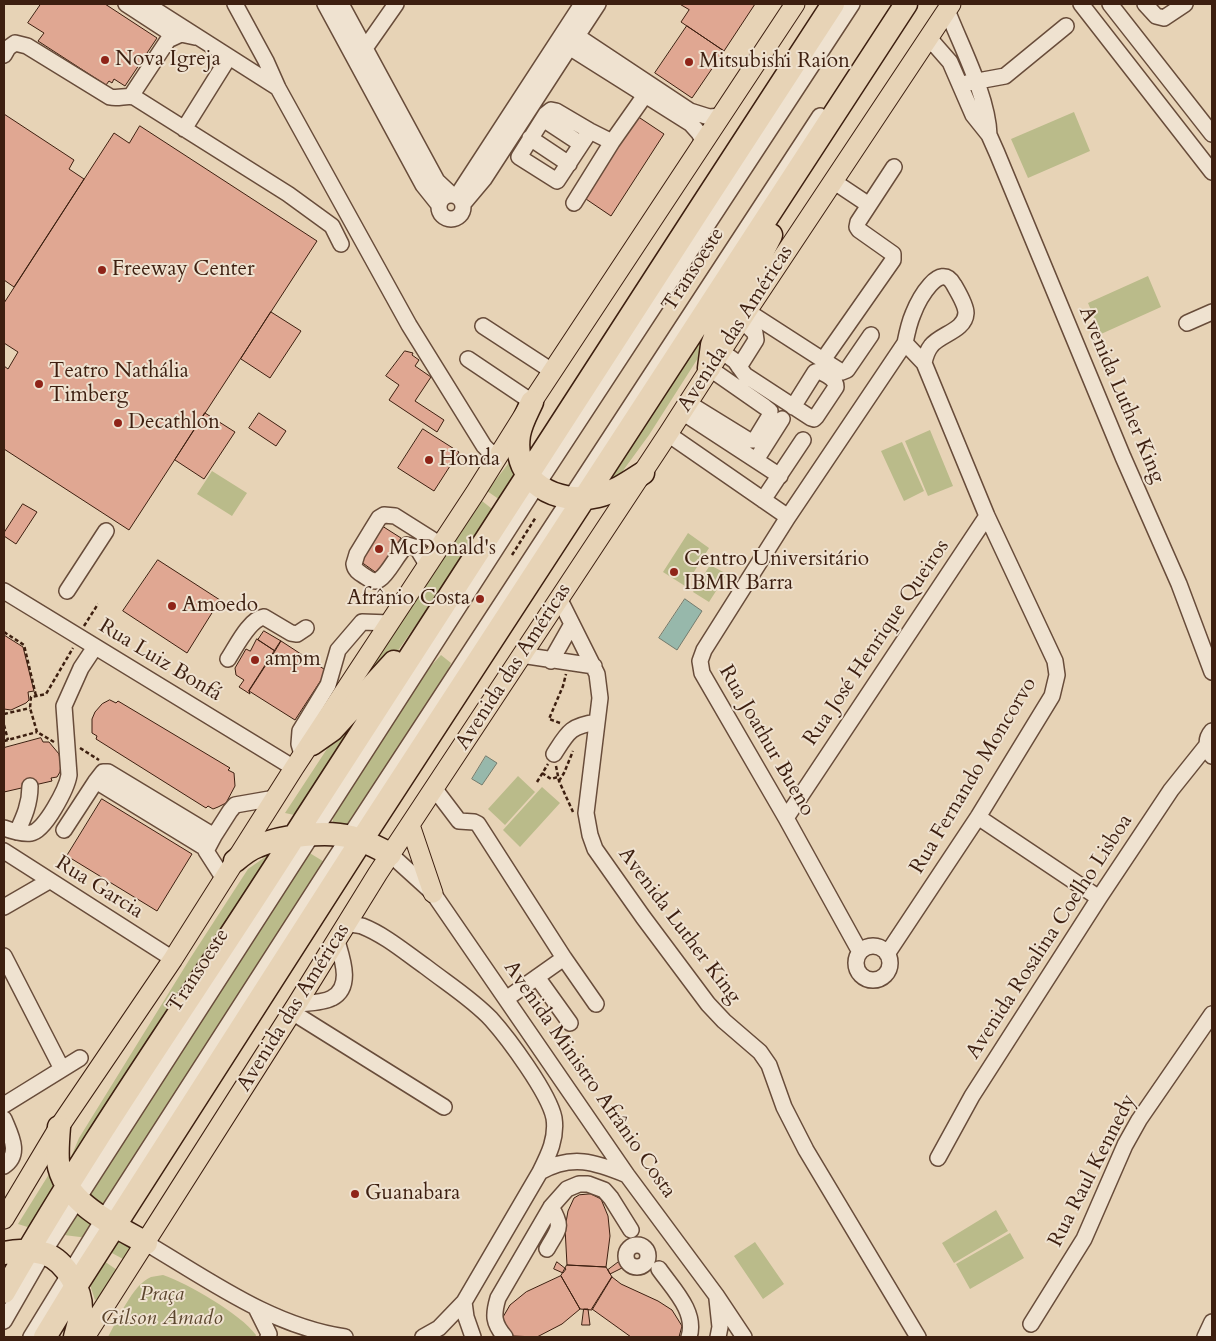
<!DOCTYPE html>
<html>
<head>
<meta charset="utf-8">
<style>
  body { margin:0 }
  #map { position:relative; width:1216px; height:1341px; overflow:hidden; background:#e7d3b6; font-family:Cardo,serif }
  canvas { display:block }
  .frame { position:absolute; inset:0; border:5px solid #3d1f10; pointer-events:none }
</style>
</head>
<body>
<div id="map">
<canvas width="1216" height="1341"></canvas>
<div class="frame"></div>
</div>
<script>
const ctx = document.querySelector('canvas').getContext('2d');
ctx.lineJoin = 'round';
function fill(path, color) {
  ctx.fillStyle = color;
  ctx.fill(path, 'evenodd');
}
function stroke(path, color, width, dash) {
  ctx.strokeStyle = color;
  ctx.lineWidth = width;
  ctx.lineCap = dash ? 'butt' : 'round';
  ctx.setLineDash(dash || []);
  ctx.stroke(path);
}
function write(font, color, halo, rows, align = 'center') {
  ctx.font = font + ' Cardo,serif';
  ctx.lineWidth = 4;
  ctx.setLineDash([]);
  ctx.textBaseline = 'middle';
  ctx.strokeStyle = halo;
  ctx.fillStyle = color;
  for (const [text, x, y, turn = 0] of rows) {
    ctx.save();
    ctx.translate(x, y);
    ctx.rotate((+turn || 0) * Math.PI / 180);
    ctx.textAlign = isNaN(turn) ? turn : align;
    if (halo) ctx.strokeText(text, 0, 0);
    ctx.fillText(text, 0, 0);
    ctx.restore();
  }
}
fill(new Path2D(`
  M1074,112L1090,151L1028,178L1011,139Z
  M760,247L714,333L649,435L614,483L610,478Z
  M1148,276L1161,307L1101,334L1088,303Z
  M930,430L953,486L928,496L905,441Z
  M902,442L924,491L904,501L881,451Z
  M515,455L523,473L503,502L487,491Z
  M212,471L247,493L232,516L197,494Z
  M482,501L496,512L387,666L352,697Z
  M688,533L709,548L685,586L663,572Z
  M710,565L727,574L709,602L693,592Z
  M441,655L451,663L440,689L350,829L332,828L334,812L417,681Z
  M377,687L299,816L285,813L344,723Z
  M518,776L535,792L505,825L488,809Z
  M542,787L560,803L520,847L503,830Z
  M278,848L78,1160L71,1157L79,1138L191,957L248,869Z
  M308,852L326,863L106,1207L97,1204L88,1196Z
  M51,1171L62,1188L37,1230L18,1224Z
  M80,1208L98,1222L88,1238L64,1235Z
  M996,1210L1008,1231L954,1263L942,1243Z
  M1010,1233L1024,1258L970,1289L956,1264Z
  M121,1236L135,1245L125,1260L110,1252Z
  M755,1242L784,1284L763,1299L734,1256Z
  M104,1261L117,1270L100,1297L95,1300L90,1285Z
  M163,1275C187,1283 241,1314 256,1335L255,1337H108C117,1321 133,1284 151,1277C155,1276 159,1276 163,1275Z`), '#babb8a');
const water = new Path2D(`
  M685,599L702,611L677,650L659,638Z
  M486,756L497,763L482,785L472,779Z`);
fill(water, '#97b8ab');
stroke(water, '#737b6d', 1);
const building = new Path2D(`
  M41,4H105L157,38L125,86L114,79L112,83L109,81L106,85L38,41L44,33L28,23Z
  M680,4H755L724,51L681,22L689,10Z
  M687,26L724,51L692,98L655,73Z
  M4,114L74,160L69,169L84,179L14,287L4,280Z
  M637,116L664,134L611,216L583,197Z
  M140,126L317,241L129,530L4,449V366L8,369L18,352L4,343V303L114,133L129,143Z
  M271,312L301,331L270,378L241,359Z
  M405,351L413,353L412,355L419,360L415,366L431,377L415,401L444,420L437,432L389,400L399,385L386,376Z
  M205,413L235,432L204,479L175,460Z
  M259,413L286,431L276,446L249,428Z
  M423,429L459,452L434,491L398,468Z
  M23,504L37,512L16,544L4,536V533Z
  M379,524L401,538L378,574L357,559Z
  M158,560L220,600L187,653L123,611Z
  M264,631L281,641L275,651L258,640Z
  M4,635L23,647L34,691L28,692L29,700L26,703L11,710L4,709Z
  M257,639L275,651L249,691L250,694L239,687L244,680L236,675L235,668L246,649L250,651Z
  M281,641L327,671L295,720L249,691Z
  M110,700L116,703L118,701L230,768L228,770L234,773L235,786L226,803L218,807L213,809L208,806L206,808L96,739L97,736L92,733V719L95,712L102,704Z
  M41,738L43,742H49L59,754L61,765L60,772L57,777L51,778L52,781L4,792V748Z
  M102,799L192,854L157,911L67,856Z
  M591,1194L601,1199L608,1216L610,1236L606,1267L567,1265L565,1228L568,1211L574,1198L579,1195Z
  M620,1261L624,1267L610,1274L608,1270Z
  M557,1262L566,1269L563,1273L554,1269Z
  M567,1265L606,1267L612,1277L592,1310L580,1309L561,1276Z
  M561,1276L580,1309L562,1324L537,1337L512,1336L504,1322L503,1317L510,1305L526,1292Z
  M612,1277L621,1284L658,1301L672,1310L682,1326L679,1337H631L592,1309Z
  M584,1309H588L590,1325H582Z`);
fill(building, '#e0a792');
stroke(building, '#3d1f10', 1);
const minor = new Path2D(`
  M126,4L175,36
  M146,4L278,88
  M235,4L266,61L278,88L409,325L484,446L489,451L499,455
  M325,4L423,185L439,205
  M341,4L437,181L452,195
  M1081,4L1212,172
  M1110,4L1212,134
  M1145,4L1156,16L1164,18L1185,4
  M947,10C961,46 988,97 989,135
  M571,32L690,111L709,117L722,116
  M929,38L950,62L973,115L989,135L997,153L1123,457L1179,584L1212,672
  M561,42L691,124L699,133L704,143
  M361,54L396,4
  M4,55L8,48L15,43L27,46L110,97C119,99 126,95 134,97L288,194L332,226L341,244
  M967,83L1005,76L1066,26
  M131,96L168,40L181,34L195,37
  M543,119L581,144
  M184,129L229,57
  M590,131L557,181L519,157L546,114L551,110L556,111L590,131L612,142
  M530,138L569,164
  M833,181L869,205
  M439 207a12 12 0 1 1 24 0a12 12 0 1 1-24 0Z
  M457,196L582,4
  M574,203L612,142L650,88
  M463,204L484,179L569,48L573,39L577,36L598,4
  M747,311L823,360L893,260V254L859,230L857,227L858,222L894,167
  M1187,323L1212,312
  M483,326L552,371
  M721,351L735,361L745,375L811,418L814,419L816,417L836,387C836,378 826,375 819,371L815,372L793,407
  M468,359L532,402
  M823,360L842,372L847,370L871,335
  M739,367L756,340L755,333L741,320
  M688,403L748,440H755L769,417L770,411L765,407L709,368
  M682,412L780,476
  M668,434L788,517
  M756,460L782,419
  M763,500L803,440
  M428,566L417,548L407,545C397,554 389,573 380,579C376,583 370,580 366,577C360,573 355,571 354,564L357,554L371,531L379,518L384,515L395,516L441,545
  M4,591L294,768
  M67,591L106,531
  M559,598L597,674L600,698L586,813L590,835L595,849L643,917L708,1004L724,1021L760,1052L769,1065L784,1107L806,1150L918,1337
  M521,655L594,666
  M228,659C236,647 249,619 264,617L291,633L297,634L306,628
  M551,661L572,624
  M1212,731C1205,739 1206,748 1212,756
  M554,754C568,732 570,726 597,722
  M303,757L299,744L300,731L328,685L338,650L362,622L390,623
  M434,788L459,821L474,822L478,824L564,958L596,1004
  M978,817L1099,898
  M786,818L987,516
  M4,828C12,831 22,834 31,833C45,831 67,788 69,775L64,706L81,668L95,647
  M64,830L96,781
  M17,832C24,817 30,804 30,786
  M207,849L96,781L103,772H108L214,836
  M4,851L173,959
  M390,854L433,893L627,1175L716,1295L744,1337
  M224,879L206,851L214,836L230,811L235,805L275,798
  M4,907L49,881
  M347,924C352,924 357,925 362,926C385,935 406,953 426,967C448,984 472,999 491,1019C508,1038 549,1093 554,1118C557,1138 549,1154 540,1172L464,1302L439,1328L423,1337
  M856 963a17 17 0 1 1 34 0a17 17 0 1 1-34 0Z
  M860,952L786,818L702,673L700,661L704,650L788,517L905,343C907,333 909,323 913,314C918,301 940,259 954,285C958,292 966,305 966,313C965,331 940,334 931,346C927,351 925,358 924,363
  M887,954L978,817L1052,696L1057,675L1055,661L987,516L924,363L905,343
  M4,956L62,1069
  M537,977L570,1023
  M506,999L564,958
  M297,1004C307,1003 323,1003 332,998C353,987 342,958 337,941
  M292,1012L444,1107
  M4,1105L80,1058
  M4,1119C10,1134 22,1154 4,1166
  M938,1158L972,1096L1099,898L1171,790L1207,745
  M540,1172C572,1154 595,1162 627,1175
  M146,1243C209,1280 271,1326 345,1337
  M626 1256a11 11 0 1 1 22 0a11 11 0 1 1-22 0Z
  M547,1249C558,1229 564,1228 551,1207
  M659,1269C673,1289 697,1312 689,1337
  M717,1299L720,1327L718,1337
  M464,1302L466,1317L473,1337
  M256,1308L269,1334L268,1337
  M4,1321L43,1253L537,485L852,4
  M1031,1324L1084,1239L1125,1145L1139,1120L1212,1014
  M31,1337L104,1218L332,863L820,116
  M505,1337C493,1323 493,1315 498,1298L551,1207L567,1189L579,1184H588L604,1190L611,1198L631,1230
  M1205,1337L1212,1322`);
const major = new Path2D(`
  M410,825L433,893
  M4,1219L59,1127L173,959L294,768L475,493L532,402L795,4
  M85,1337L297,1004L378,873L668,434L747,311L951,4`);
const highway = new Path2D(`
  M709,368L712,345L716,334L750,277L771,235
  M532,402C527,413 521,423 519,435C512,482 557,506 598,496C615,492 629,482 643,473
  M312,744L332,730L394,662
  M235,861C242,855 249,849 258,846C281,836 326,830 351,837C364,840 378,848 390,854
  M59,1127C58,1139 57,1151 58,1162C64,1203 114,1225 146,1243
  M4,1253C17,1250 33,1250 46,1254C66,1262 82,1290 81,1311C80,1320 77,1329 75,1337
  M4,1292C97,1129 206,977 306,818C480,545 657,275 833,4
  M45,1337L76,1286L361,841L906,4`);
stroke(minor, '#684c3a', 18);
stroke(major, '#3d1f10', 21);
stroke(highway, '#3d1f10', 25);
stroke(new Path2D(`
  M512,555L536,517
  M84,626L98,604
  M4,632L24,645L36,696
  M4,714L30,708
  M560,723L549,719L563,686L566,674
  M4,725L8,740
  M4,741L37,732
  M54,742L37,732L30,708L31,697L46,694L73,648
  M80,748L99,760
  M556,766L559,781L573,812
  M542,773L551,779L558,777
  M559,781L564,773L573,751
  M537,782L548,764`), '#3d1f10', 2.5, [4, 2.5]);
stroke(minor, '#efe2d0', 15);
stroke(major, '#e7d3b6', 19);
stroke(highway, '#e7d3b6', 22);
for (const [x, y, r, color] of [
  [105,60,5,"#8f2418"],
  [689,62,5,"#8f2418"],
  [102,270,5,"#8f2418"],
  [39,384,5,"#8f2418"],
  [118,423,5,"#8f2418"],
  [429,460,5,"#8f2418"],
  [379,549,5,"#8f2418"],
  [674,572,5,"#8f2418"],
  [480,599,5,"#8f2418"],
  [172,606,5,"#8f2418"],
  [255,660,5,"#8f2418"],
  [355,1194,5,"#8f2418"]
]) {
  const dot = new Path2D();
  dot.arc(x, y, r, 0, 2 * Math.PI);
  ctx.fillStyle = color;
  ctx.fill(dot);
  stroke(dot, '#efe2d0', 2);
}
write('21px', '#3d1f10', '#efe2d0', [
  ["Nova Igreja",115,60],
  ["Mitsubishi Raion",699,62],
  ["Freeway Center",112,270],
  ["Teatro Nathália",49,372],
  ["Timberg",49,396],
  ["Decathlon",128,423],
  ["Honda",439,460],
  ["McDonald's",389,549],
  ["Centro Universitário",684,560],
  ["IBMR Barra",684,584],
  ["Afrânio Costa",470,599,"right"],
  ["Amoedo",182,606],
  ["ampm",265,660],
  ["Guanabara",365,1194]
], 'left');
write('21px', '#3d1f10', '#efe2d0', [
  ["Transoeste",694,270,-57],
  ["Avenida das Américas",736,329,-57],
  ["Avenida Luther King",1121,395,67],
  ["Rua José Henrique Queiros",877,643,-56],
  ["Rua Luiz Bonfá",160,661,31],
  ["Avenida das Américas",514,667,-57],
  ["Rua Joathur Bueno",766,741,60],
  ["Rua Fernando Moncorvo",974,776,-59],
  ["Rua Garcia",99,888,32],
  ["Avenida Luther King",679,926,53],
  ["Avenida Rosalina Coelho Lisboa",1050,937,-57],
  ["Transoeste",199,971,-57],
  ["Avenida das Américas",294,1008,-58],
  ["Avenida Ministro Afrânio Costa",589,1080,55],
  ["Rua Raul Kennedy",1093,1171,-63]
]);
write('italic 21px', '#5c462e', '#efe2d0', [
  ["Praça",162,1295],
  ["Gilson Amado",162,1319]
]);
</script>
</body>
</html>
